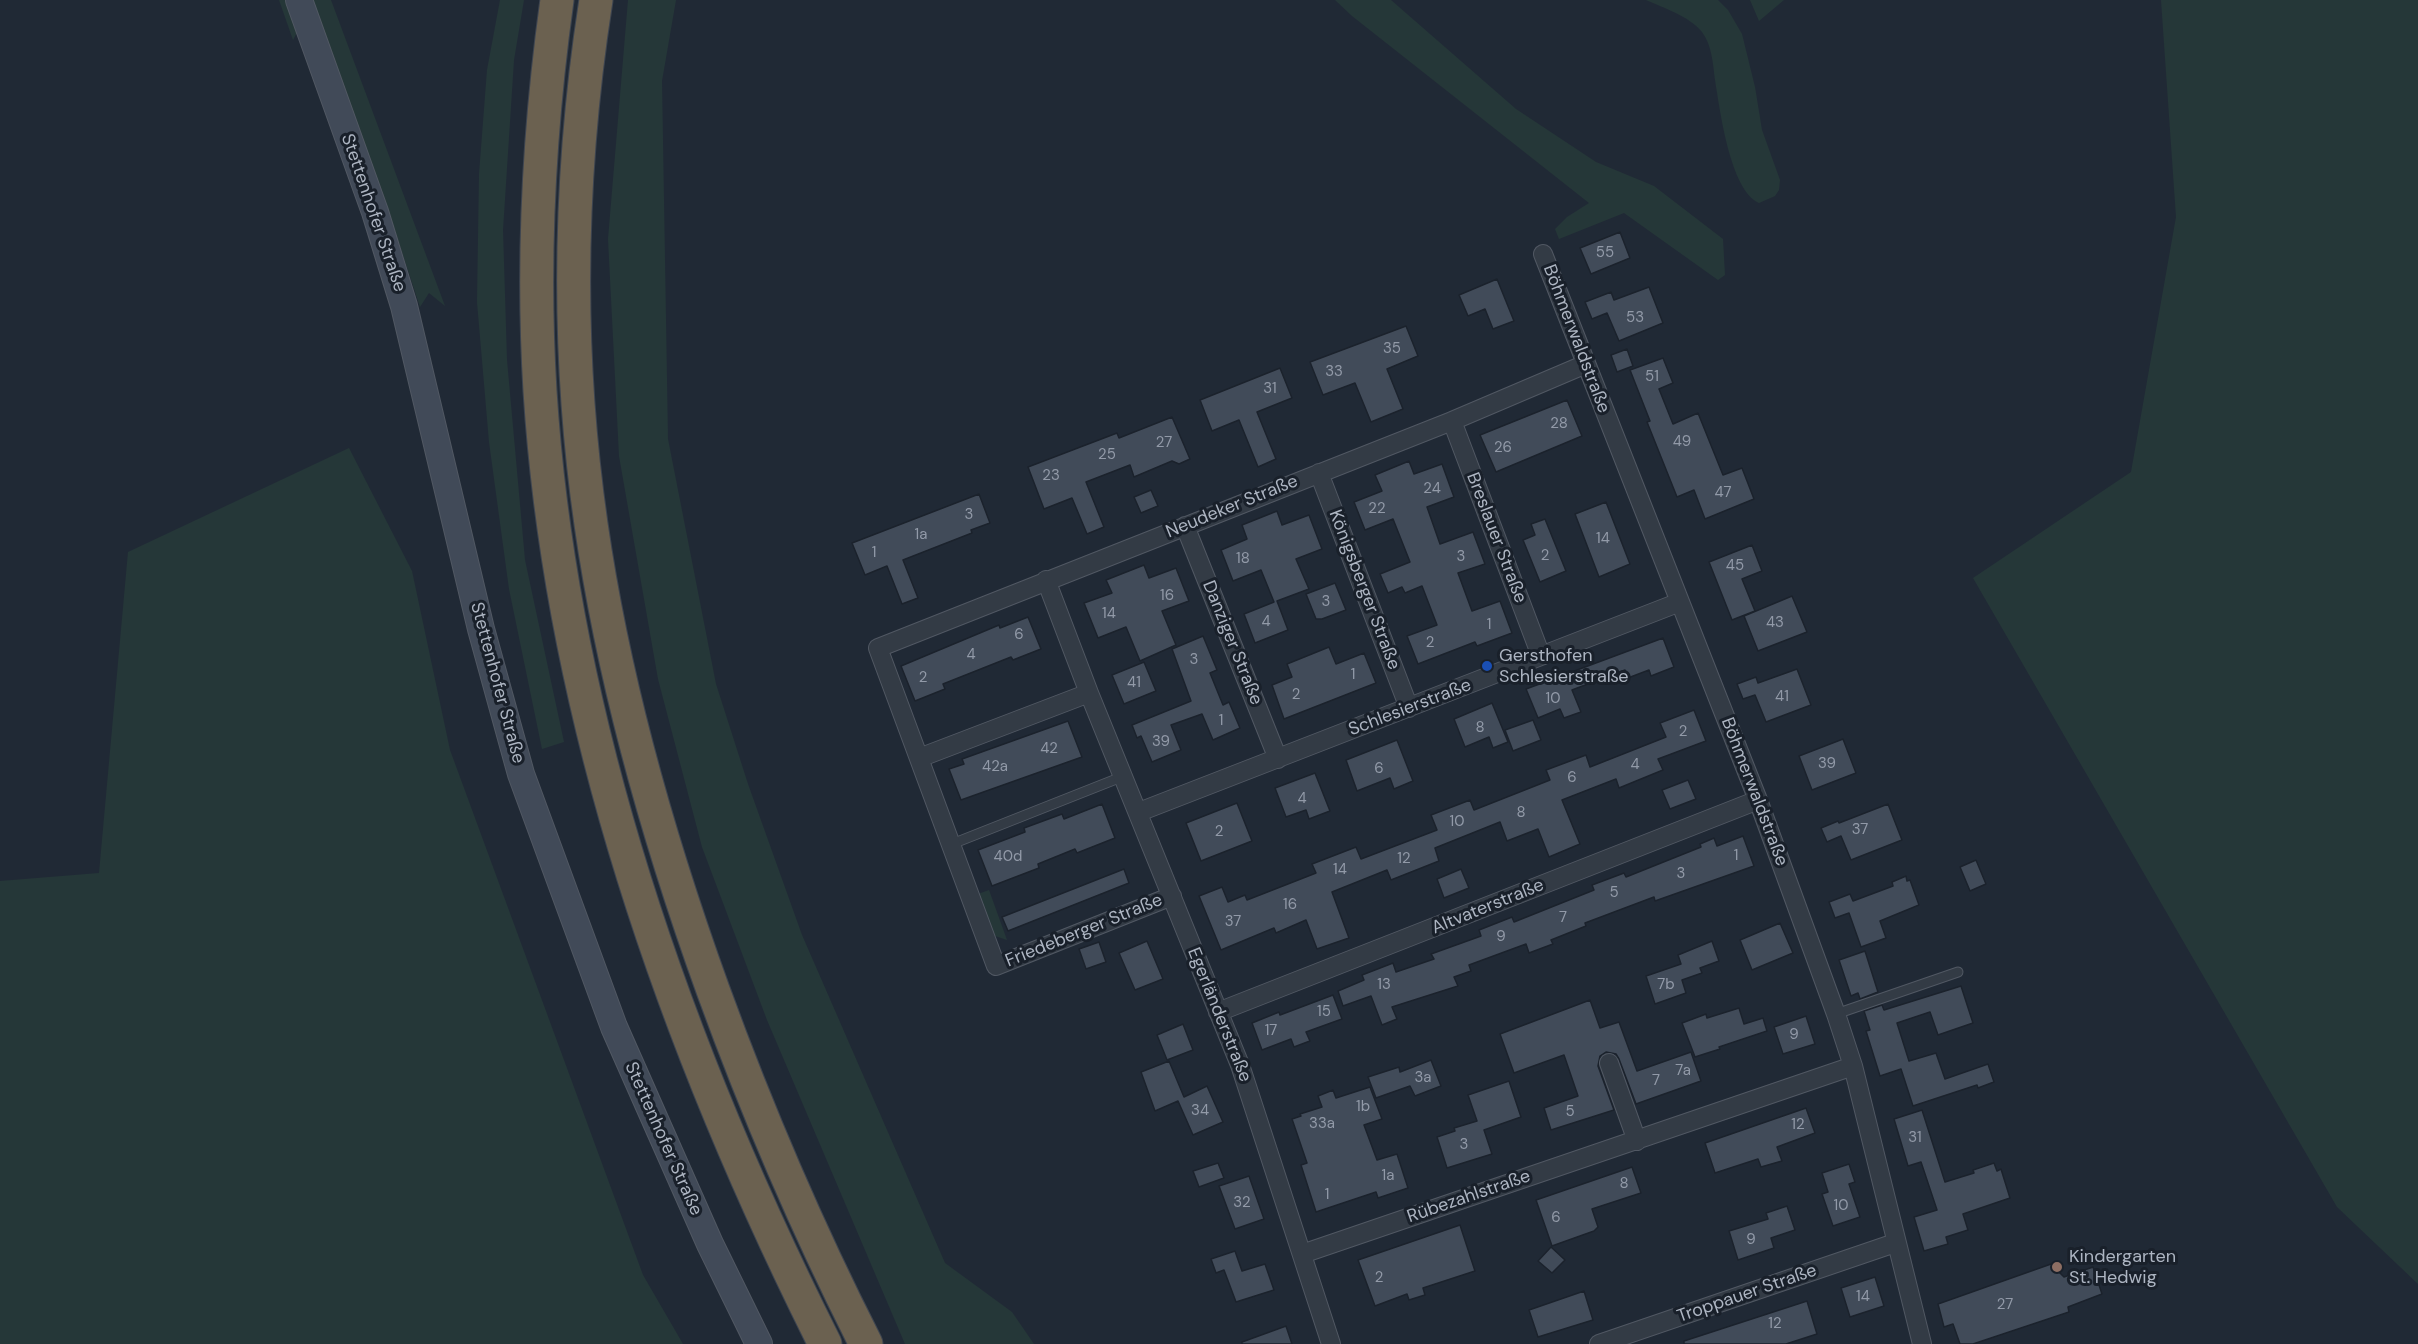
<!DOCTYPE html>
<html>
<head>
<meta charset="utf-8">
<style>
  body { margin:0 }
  canvas { display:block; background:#202935 }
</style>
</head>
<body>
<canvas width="2418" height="1344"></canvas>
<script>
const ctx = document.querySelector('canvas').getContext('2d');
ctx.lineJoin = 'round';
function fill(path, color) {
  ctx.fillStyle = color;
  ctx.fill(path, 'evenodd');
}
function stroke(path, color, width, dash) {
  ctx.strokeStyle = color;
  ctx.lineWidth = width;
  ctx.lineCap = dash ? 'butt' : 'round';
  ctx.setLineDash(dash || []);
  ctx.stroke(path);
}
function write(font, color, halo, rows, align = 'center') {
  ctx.font = font + ' "DM Sans",sans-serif';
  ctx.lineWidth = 6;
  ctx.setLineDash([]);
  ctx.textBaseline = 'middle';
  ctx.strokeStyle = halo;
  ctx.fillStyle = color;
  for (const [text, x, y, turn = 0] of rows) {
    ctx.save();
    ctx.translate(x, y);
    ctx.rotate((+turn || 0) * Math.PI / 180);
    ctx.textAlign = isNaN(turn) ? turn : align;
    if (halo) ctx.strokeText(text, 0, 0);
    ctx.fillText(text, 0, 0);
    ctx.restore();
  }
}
fill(new Path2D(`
  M279,0H287L299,29L293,40Z
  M310,0H331L445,306L429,293L420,307L395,231Z
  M500,0H524L514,60L503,230L507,360L525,560L564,742L542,749L509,589L489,442L477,302L479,174L487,70Z
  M628,0H676L662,81L668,439L716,684L748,784L802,935L945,1263L1012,1312L1034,1344H905L767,1020L702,847L658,679L619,456L608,239Z
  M1335,0H1391L1516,109L1596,162L1654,186L1723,239L1725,275L1718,280L1624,213L1559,239L1555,229L1567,217L1589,203L1352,16Z
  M1646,0H1718L1728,10L1742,34L1755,87L1762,130L1780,180L1779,190L1775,196L1759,203C1730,190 1720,110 1715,80C1713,64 1712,45 1702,32C1689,16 1664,8 1646,0Z
  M1750,0H1784L1759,21Z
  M2161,0H2418V1284L2337,1207L1973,578L2131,472L2176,217Z
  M349,448L412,571L450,750L643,1275L683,1344H0V881L99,873L128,552Z
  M989,890L1007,940L992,935L978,894Z`), '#253738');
const building = new Path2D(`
  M1620,232L1630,258L1591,274L1580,248Z
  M1497,279L1514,321L1493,329L1485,309L1468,316L1459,295Z
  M1649,287L1663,323L1619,341L1607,313L1592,319L1585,302L1611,292L1614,300Z
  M1406,326L1418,356L1387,369L1403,409L1371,422L1355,383L1323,395L1310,362Z
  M1627,349L1633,366L1617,372L1611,355Z
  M1663,358L1673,383L1659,389L1673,424L1698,413L1723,475L1742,468L1754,499L1705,519L1694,490L1677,497L1647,422L1650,421L1630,370Z
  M1280,368L1292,398L1257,412L1276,459L1258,467L1239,420L1212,431L1200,400Z
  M1567,400L1582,436L1496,472L1480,435Z
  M1172,417L1190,459L1179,464L1172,461L1134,477L1130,465L1086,482L1104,527L1087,534L1072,498L1044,509L1028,467L1117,433L1119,438Z
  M1409,461L1414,474L1442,464L1454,497L1427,507L1440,544L1473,532L1485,564L1458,573L1472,611L1500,601L1512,633L1477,646L1475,642L1418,664L1407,636L1437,625L1422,586L1405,593L1402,587L1388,593L1380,574L1410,562L1393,519L1365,530L1354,502L1382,491L1375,475Z
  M1151,490L1158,506L1141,513L1134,497Z
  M979,494L990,523L971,530L972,533L903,560L918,598L902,604L887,566L865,575L852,543Z
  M1606,502L1630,564L1599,577L1575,514Z
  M1277,511L1282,525L1309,515L1322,549L1296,559L1309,589L1277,601L1288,630L1255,643L1244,614L1274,602L1261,570L1233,581L1221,550L1247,539L1242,525Z
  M1545,519L1566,571L1540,582L1523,540L1535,535L1531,524Z
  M1752,545L1762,571L1742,579L1755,611L1732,620L1709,562Z
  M1144,565L1149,578L1176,568L1189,601L1162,611L1176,645L1140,661L1126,627L1098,638L1084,603L1112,593L1106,580Z
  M1335,583L1346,610L1322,619H1316L1306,594Z
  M1792,596L1807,632L1758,651L1744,616Z
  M1028,617L1041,649L1013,660L1011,657L943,684L945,689L915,701L901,666L999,625L1000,628Z
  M1203,636L1217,670L1210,673L1223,705L1229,702L1240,728L1213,740L1202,714L1171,725L1181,750L1152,762L1141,736L1137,738L1132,725L1191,701L1172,649Z
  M1663,638L1674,667L1651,676L1649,670L1628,678L1625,670L1572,690L1581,712L1564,718L1560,709L1538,718L1526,689Z
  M1329,647L1336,664L1364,653L1376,683L1284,719L1272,685L1292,677L1287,664Z
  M1144,662L1156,691L1124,704L1112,675Z
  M1797,669L1811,705L1766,722L1755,695L1743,699L1737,684L1756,677L1758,683Z
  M1492,703L1508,742L1493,748L1489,737L1465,747L1454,719Z
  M1694,710L1706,741L1658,759L1663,770L1619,788L1616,779L1562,800L1580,844L1549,857L1538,829L1507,841L1500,822L1435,848L1439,861L1391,880L1387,870L1332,892L1349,938L1317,949L1306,920L1276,933L1274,928L1221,950L1199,896L1222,887L1228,902L1245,895L1247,900L1316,873L1312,864L1356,847L1361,859L1437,830L1431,815L1470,800L1474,810L1550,780L1546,770L1586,755L1590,767L1666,737L1660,723Z
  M1533,720L1541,740L1513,751L1505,730Z
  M1068,721L1082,757L961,800L949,769L964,764L962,759Z
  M1843,739L1856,773L1812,790L1799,756Z
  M1397,740L1413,781L1394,789L1390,778L1357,791L1346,760Z
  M1315,773L1330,811L1309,819L1306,810L1286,817L1275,788Z
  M1688,780L1696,799L1670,809L1662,790Z
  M1237,803L1252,841L1201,861L1186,823Z
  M1102,804L1115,838L1077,853L1075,849L1038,864L1039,868L992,886L978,850L1025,832L1024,828L1062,814L1064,819Z
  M1888,804L1902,840L1851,860L1841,836L1827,842L1821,828L1838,821L1839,823Z
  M1743,836L1754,866L1655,901L1654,897L1585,923L1586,926L1551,940L1553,944L1529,953L1526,944L1469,965L1471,971L1454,977L1458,986L1392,1007L1397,1019L1382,1025L1371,996L1343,1006L1338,991L1364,980L1362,975L1393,963L1396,972L1434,959L1431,954L1481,936L1479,930L1512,917L1514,922L1594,890L1592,885L1624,873L1626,877L1701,847L1700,844L1714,838L1717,846Z
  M1976,860L1986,884L1970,891L1960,867Z
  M1124,869L1129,883L1008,931L1002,917Z
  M1461,869L1469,888L1444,898L1437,879Z
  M1906,876L1907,881L1910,880L1919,905L1880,921L1886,938L1861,947L1849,913L1835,918L1829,902L1850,894L1853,901L1893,886L1892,882Z
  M1780,923L1793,953L1752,970L1740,940Z
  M1147,941L1163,979L1135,990L1119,953Z
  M1712,941L1719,961L1700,968L1702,973L1682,980L1686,993L1655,1004L1646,976L1681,964L1678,955Z
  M1099,942L1106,962L1086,969L1079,949Z
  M1865,951L1878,992L1860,999L1858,993L1851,996L1839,960Z
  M1961,986L1973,1023L1938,1035L1930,1012L1897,1023L1909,1061L1936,1053L1945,1079L1988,1064L1994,1082L1978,1088L1977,1085L1913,1106L1901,1069L1880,1076L1866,1031L1870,1030L1864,1011L1882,1005L1884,1010Z
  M1333,995L1342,1019L1306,1032L1310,1041L1294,1047L1291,1039L1262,1050L1252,1023L1279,1012L1280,1015Z
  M1590,1000L1600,1028L1619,1022L1637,1071L1691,1052L1701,1081L1636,1104L1619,1059L1616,1054L1606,1052L1600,1056L1598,1066L1614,1110L1551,1130L1544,1108L1578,1096L1564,1055L1514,1073L1500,1034Z
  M1739,1008L1744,1024L1763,1018L1767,1031L1719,1047L1720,1049L1695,1057L1682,1023L1706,1014L1707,1018Z
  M1806,1016L1815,1044L1783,1054L1774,1027Z
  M1183,1024L1193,1050L1167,1060L1157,1035Z
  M1431,1060L1441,1086L1415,1096L1410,1086L1376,1098L1368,1077L1399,1067L1400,1072Z
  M1169,1061L1184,1097L1207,1086L1223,1122L1193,1135L1178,1101L1155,1111L1141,1072Z
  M1509,1081L1521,1117L1484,1130L1492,1154L1447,1168L1437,1137L1455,1131L1454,1128L1477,1121L1468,1095Z
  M1370,1087L1382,1119L1364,1125L1377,1160L1397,1154L1408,1188L1378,1198L1376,1192L1316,1212L1301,1165L1307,1163L1292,1119L1301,1116L1300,1114L1322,1107L1318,1096L1333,1090L1336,1098Z
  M1806,1108L1815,1133L1777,1147L1782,1161L1761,1167L1758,1159L1715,1173L1705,1143Z
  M1922,1110L1945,1182L1974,1173L1973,1170L1994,1163L1997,1171L2001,1169L2010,1198L1963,1214L1968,1230L1946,1237L1948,1244L1924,1251L1914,1217L1937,1210L1921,1162L1908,1166L1894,1119Z
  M1218,1163L1224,1178L1199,1187L1193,1171Z
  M1849,1164L1855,1182L1849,1184L1860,1217L1833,1226L1822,1194L1828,1192L1822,1173Z
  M1632,1167L1641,1193L1592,1209L1598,1227L1594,1231L1552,1246L1536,1200Z
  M1249,1176L1264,1219L1235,1229L1219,1186Z
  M1787,1206L1795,1230L1771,1238L1774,1248L1738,1260L1729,1231L1768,1219L1766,1213Z
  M1460,1225L1475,1271L1423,1288L1425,1295L1409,1300L1407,1294L1375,1306L1358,1260Z
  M1551,1247L1565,1260L1552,1273L1538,1261Z
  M1235,1251L1242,1271L1265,1264L1274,1290L1236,1302L1224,1270L1216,1273L1211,1259Z
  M2051,1264L2064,1277L2093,1267L2102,1294L2068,1307L2069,1312L1973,1344H1960L1953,1324L1944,1327L1938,1304Z
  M1875,1277L1884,1306L1850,1317L1841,1288Z
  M1584,1291L1593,1320L1538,1337L1529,1310Z
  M1807,1301L1817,1334L1786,1344H1684V1341Z
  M1286,1326L1292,1344H1242V1342Z`);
fill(building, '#414b59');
stroke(building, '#1b222c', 1.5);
const lane = new Path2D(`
  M952,844L1124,776
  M1836,1014L1958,972`);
const street = new Path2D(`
  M1543,254L1758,800L1836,1014L1853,1066L1922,1344
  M1452,421L1541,656
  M1319,473L1409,708
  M1185,526L1278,759
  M1046,580L1089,693L1240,1065L1331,1344
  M919,758L1089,693
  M1139,812L1680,602
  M1172,896L996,966L878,648L1452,421L1586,364
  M1218,1012L1758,800
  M1609,1063L1637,1141
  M1302,1254L1853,1066
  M1599,1344L1895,1243`);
const secondary = new Path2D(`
  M299,0L375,212L404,306L481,629L521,774L614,1027L710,1244L759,1344`);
const highway = new Path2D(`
  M557,0C539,129 532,261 540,391C561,722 677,1049 825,1344
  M596,0C569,172 566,351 591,524C614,684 658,838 713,990C757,1111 808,1230 866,1344`);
stroke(lane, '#515863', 11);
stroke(street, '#515863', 20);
stroke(secondary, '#515863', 28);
stroke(highway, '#3e4550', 35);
stroke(lane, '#333b45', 9);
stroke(street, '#333b45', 18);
stroke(secondary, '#414a58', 26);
stroke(highway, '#6b6150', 33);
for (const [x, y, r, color] of [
  [1487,666,6,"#1a4fb4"],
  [2057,1267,6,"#8d6e63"]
]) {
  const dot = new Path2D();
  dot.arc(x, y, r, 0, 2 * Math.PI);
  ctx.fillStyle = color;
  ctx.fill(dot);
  stroke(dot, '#19202a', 2);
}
write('15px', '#929aa8', null, [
  ["55",1605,253],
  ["53",1635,318],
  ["35",1392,349],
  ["33",1334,372],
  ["51",1652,377],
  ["31",1270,389],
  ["28",1559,424],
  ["49",1682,442],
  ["27",1164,443],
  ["26",1503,448],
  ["25",1107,455],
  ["23",1051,476],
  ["24",1432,489],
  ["47",1723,493],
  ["22",1377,509],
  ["3",969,515],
  ["1a",921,535],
  ["14",1603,539],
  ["1",874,553],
  ["2",1545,556],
  ["3",1461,557],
  ["18",1243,559],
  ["45",1735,566],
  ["16",1167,596],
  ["3",1326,602],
  ["14",1109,614],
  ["4",1266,622],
  ["43",1775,623],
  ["1",1489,625],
  ["6",1019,635],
  ["2",1430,643],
  ["4",971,655],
  ["3",1194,660],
  ["1",1353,675],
  ["2",923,678],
  ["41",1134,683],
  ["2",1296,695],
  ["41",1782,697],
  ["10",1553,699],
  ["1",1221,721],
  ["8",1480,728],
  ["2",1683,732],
  ["39",1161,742],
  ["42",1049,749],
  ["39",1827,764],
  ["4",1635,765],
  ["42a",995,767],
  ["6",1379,769],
  ["6",1572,778],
  ["4",1302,799],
  ["8",1521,813],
  ["10",1457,822],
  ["37",1860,830],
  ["2",1219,832],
  ["1",1736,856],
  ["40d",1008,857],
  ["12",1404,859],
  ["14",1340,870],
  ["3",1681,874],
  ["5",1614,893],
  ["16",1290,905],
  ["7",1563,918],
  ["37",1233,922],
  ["9",1501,937],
  ["13",1384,985],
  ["7b",1666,985],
  ["15",1324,1012],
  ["17",1271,1031],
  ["9",1794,1035],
  ["7a",1683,1071],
  ["3a",1423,1078],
  ["7",1656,1081],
  ["1b",1363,1107],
  ["34",1200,1111],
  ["5",1570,1112],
  ["33a",1322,1124],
  ["12",1798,1125],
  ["31",1915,1138],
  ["3",1464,1145],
  ["1a",1388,1176],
  ["8",1624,1184],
  ["1",1327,1195],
  ["32",1242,1203],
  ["10",1841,1206],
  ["6",1556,1218],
  ["9",1751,1240],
  ["2",1379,1278],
  ["14",1863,1297],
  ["27",2005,1305],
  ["12",1775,1324]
]);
write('18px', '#adb5c2', '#19202a', [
  ["Stettenhofer Straße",373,213,71],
  ["Böhmerwaldstraße",1576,339,69],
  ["Neudeker Straße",1232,507,-22],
  ["Breslauer Straße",1496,538,69],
  ["Königsberger Straße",1364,590,69],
  ["Danziger Straße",1232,643,68],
  ["Stettenhofer Straße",497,683,75],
  ["Schlesierstraße",1410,708,-21],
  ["Böhmerwaldstraße",1754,792,69],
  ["Altvaterstraße",1488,907,-22],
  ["Friedeberger Straße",1084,931,-22],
  ["Egerländerstraße",1219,1015,68],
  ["Stettenhofer Straße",663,1139,66],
  ["Rübezahlstraße",1469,1197,-19],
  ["Troppauer Straße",1747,1294,-19]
]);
write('18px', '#adb5c2', '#19202a', [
  ["Gersthofen",1499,656],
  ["Schlesierstraße",1499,677],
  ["Kindergarten",2069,1257],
  ["St. Hedwig",2069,1278]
], 'left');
</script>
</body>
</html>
